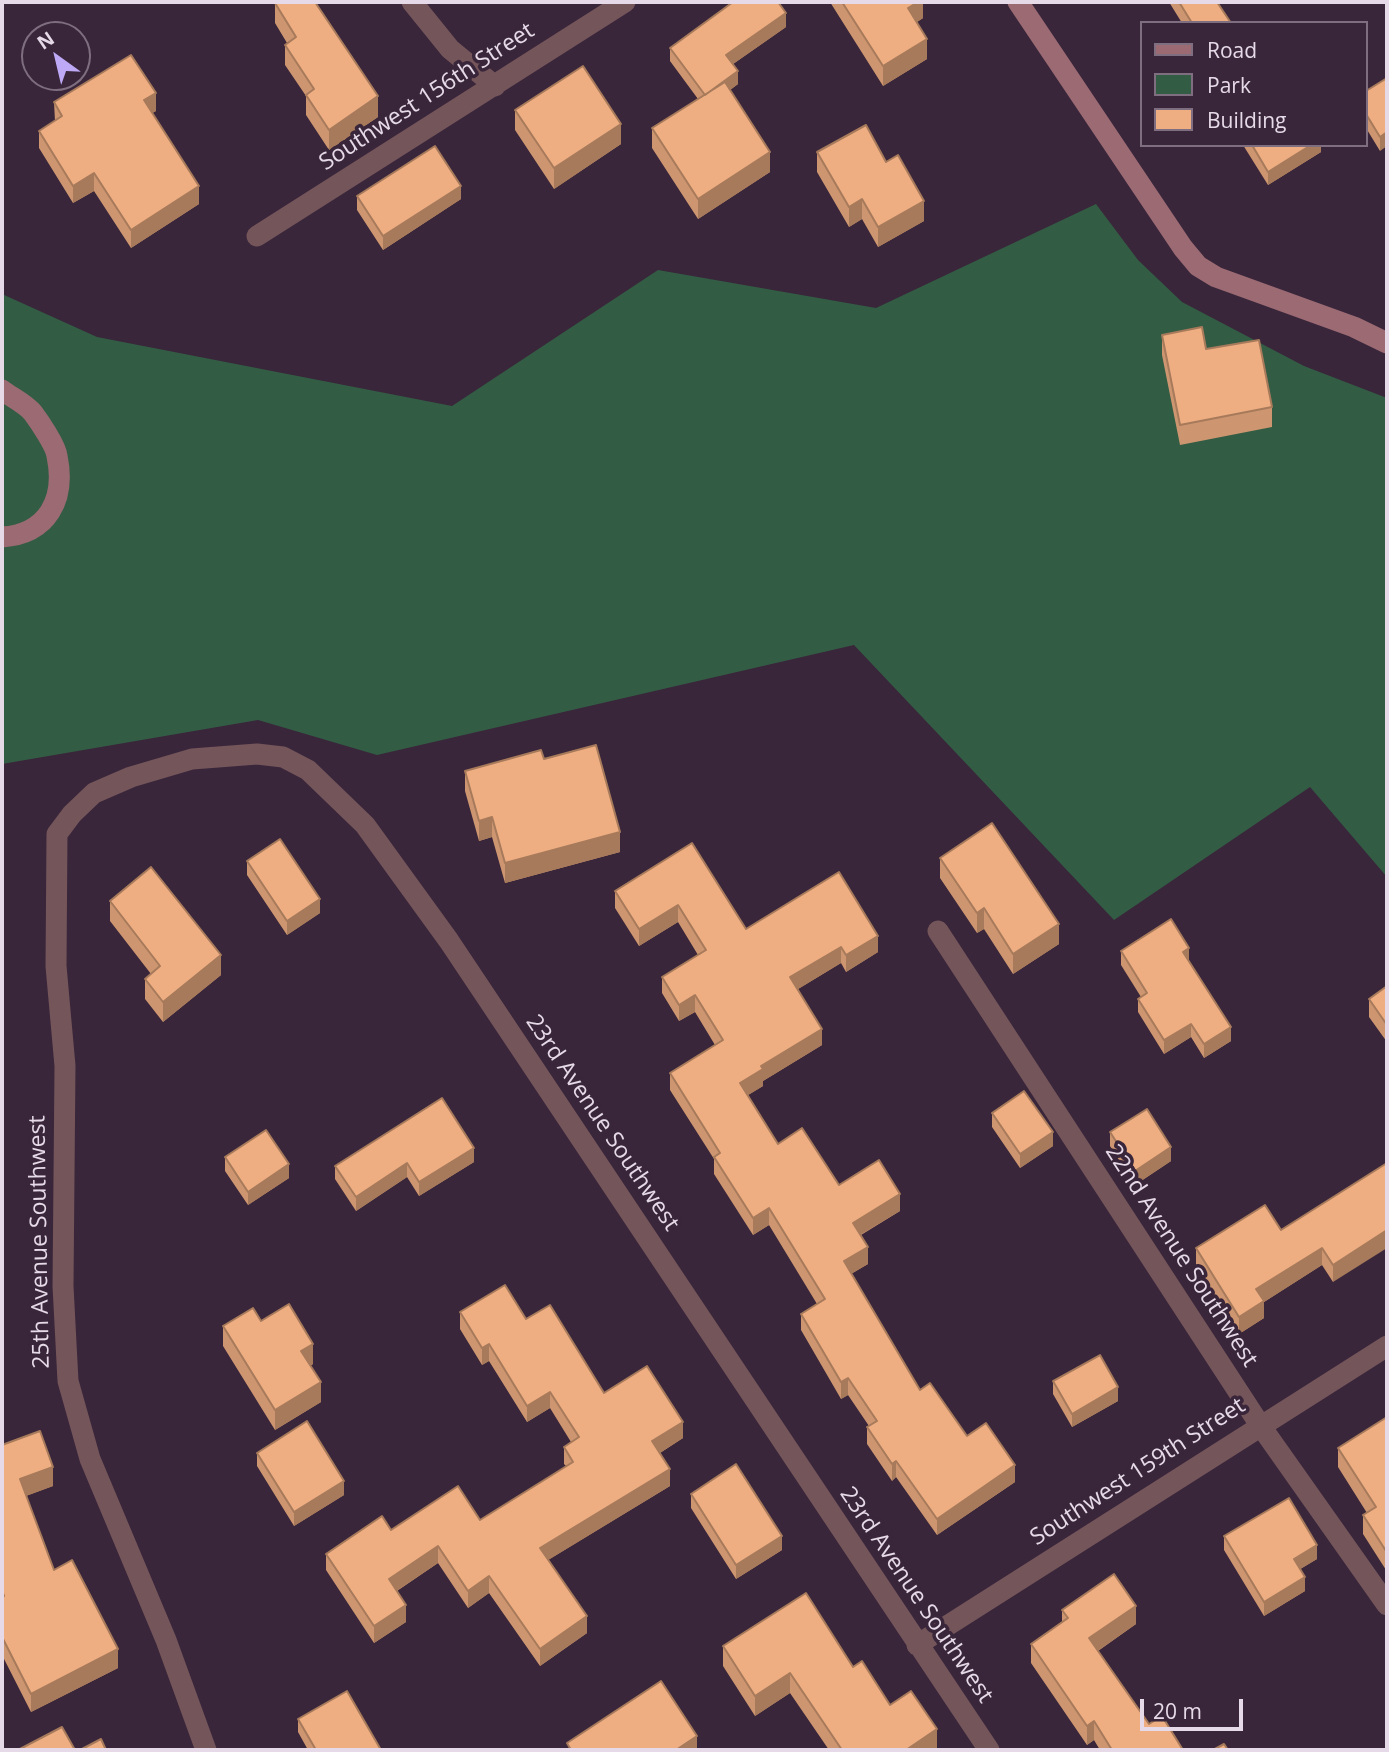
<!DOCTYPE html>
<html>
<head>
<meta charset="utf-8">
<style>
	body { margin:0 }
	#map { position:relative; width:1389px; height:1752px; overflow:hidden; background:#39263a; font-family:"Open Sans",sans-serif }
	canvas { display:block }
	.frame { position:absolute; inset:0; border:4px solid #e7dae8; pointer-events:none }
	.legend { position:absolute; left:1140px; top:21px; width:228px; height:126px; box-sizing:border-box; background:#39263a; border:2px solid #7f6e80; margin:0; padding:9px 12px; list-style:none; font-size:21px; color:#e7dae8 }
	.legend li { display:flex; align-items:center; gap:14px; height:35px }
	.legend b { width:35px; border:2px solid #7f6e80 }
	.north { position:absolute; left:21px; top:21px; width:70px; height:70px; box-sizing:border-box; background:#39263a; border:2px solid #7f6e80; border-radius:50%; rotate:326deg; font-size:19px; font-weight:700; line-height:28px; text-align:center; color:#e7dae8 }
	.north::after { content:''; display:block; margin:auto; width:24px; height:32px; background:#bda9f5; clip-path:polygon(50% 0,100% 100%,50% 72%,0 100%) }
	.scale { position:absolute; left:1140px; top:1699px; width:103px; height:32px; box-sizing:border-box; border:4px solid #e7dae8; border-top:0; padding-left:9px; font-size:21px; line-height:24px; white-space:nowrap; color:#e7dae8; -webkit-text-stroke:5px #39263a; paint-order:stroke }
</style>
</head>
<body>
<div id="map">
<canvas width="1389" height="1752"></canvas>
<div class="frame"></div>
<ul class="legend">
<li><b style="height:9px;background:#9b6a73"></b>Road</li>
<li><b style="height:19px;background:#335c44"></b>Park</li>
<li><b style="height:19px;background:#eeae82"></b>Building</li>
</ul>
<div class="north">N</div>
<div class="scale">20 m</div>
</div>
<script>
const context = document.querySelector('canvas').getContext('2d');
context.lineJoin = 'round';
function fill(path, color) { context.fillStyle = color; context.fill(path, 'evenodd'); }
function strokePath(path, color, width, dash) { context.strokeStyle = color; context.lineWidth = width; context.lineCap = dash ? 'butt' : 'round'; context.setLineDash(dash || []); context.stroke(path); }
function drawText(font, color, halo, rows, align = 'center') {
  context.font = font + ' "Open Sans",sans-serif'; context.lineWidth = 7; context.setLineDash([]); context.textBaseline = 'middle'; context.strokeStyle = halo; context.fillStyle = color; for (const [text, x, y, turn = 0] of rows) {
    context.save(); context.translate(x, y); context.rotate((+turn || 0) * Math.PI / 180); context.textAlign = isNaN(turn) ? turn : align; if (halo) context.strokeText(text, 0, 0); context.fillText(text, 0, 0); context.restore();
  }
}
fill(new Path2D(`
	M1096,204L1138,260L1182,302L1304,366L1387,398V877L1310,787L1114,920L854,645L377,755L258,720L2,764V294L97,337L452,406L658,270L876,308Z`), '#335c44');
strokePath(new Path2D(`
	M412,2L450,49L495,86
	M257,236L625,2
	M938,931L1260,1425L1387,1605
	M917,1645L1387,1346
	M206,1750L166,1640L90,1459L68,1381L63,1286L65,1066L56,966L57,834L72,814L94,793L131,777L192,759L257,754L283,757L308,770L365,825L449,941L989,1750`), '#74555a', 21);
strokePath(new Path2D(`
	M1018,2L1183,248L1198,266L1216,277L1354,327L1387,343
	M2,390C11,397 26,404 33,413C39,421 56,446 57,456C66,499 48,534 2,537`), '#9b6a73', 21);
fill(new Path2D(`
	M830,2H923V18L917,22L927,59L883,86Z
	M1169,2H1217L1231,23H1182Z
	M275,3L378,117L329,150L306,115V96L285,65V45L287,43L275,23Z
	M786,27L733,64L738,84L730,90L770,172L698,219L652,148V128L698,99L670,61V48Z
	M1387,78L1380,151L1366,128V91Z
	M54,102L156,111L152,113L199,204L131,248L94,191L73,203L39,148V131L55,121Z
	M515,110L621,144L554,189L515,130Z
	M1243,145H1321V152L1268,185Z
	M817,152L886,162L924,221L878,247L862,219L849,227L817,172Z
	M357,196L461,199L383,250L357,210Z
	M1162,335L1206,349L1272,407V427L1180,445L1162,355Z
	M544,759L620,852L505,883L492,837L479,841L465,791V771Z
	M692,843L746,929L878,952L846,972L841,963L798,989L822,1045L763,1081V1086L748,1095L778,1144L839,1185L900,1211L861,1235L868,1264L851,1274L920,1390L1015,1482L937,1535L896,1477L892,1481L867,1444V1427L869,1426L848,1395L841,1399L801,1330V1314L817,1304L769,1225L753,1235L714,1174V1159L670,1090V1073L715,1045L695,1012L679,1021L662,993V977L698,955L678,922L639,946L615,908V891Z
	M940,858L1059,944L1013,974L984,929L977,933L940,878Z
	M247,861L320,913L287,935L247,875Z
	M110,901L221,975L163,1022L145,999V979L151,974L110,921Z
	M1121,951L1189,961L1231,1041L1204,1058L1191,1037L1164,1054L1138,1012V999L1141,997L1121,965Z
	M1387,986V1042L1369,1017V999Z
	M992,1113L1053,1146L1020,1168L992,1127Z
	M1387,1125V1146L1386,1143V1126Z
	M1110,1132L1171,1161L1135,1185L1110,1146Z
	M225,1157L289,1178L248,1205L225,1171Z
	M474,1162L419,1196L407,1177L356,1211L335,1179V1166Z
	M1387,1163L1333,1282L1322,1265L1264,1302V1318L1239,1334L1196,1265V1248L1281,1230Z
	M460,1312L526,1319L604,1393L683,1438L660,1453L670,1486L548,1560L587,1633L540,1666L489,1593L468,1608L438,1563L397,1591L406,1622L374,1643L326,1570V1554L391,1530L480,1520L566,1466L564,1464V1447L571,1442L550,1408L527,1422L489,1361L482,1365L460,1329Z
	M261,1321L313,1364L310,1366L321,1402L275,1430L223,1346V1326Z
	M1053,1381L1118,1401L1072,1427L1053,1394Z
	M1387,1417L1386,1570L1363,1534V1515L1367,1513L1338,1467V1448Z
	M2,1445L53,1486L26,1496L54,1570L118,1668L31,1712L2,1655Z
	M257,1453L344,1495L294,1526L257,1466Z
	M691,1494L782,1550L736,1579L691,1508Z
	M1224,1536L1317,1559L1300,1569L1305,1591L1264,1616L1224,1550Z
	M1062,1610L1136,1624L1098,1651L1149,1724L1183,1750H1100L1094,1740L1087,1745L1031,1663V1644L1062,1622Z
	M723,1646L853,1667L890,1705L937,1749L829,1750L790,1693L755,1716L723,1666Z
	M298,1719L381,1750H308L298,1732Z`), '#cd9670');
fill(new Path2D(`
	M918,2H923V18L908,28V8Z
	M786,13V27L726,69V55Z
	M927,39V59L883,86V66Z
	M738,71V84L705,109V95Z
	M156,93V111L144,118V100Z
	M378,96V117L329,150V130Z
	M621,124V144L554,189V168Z
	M1387,132V146L1380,151V137Z
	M1311,145H1321V152L1268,185V172Z
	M770,152V172L698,219V199Z
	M94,173V191L73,203V186Z
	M199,186V204L131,248V230Z
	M461,186V199L383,250V236Z
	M862,199V219L849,227V207Z
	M924,201V221L878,247V227Z
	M492,817V837L479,841V821Z
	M620,832V852L505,883V863Z
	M320,899V913L287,935V921Z
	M678,905V922L639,946V929Z
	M984,908V929L977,933V913Z
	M1059,924V944L1013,974V954Z
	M878,936V952L846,972V955Z
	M841,947V963L790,994V977Z
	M1189,948V962L1183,952Z
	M221,955V975L163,1022V1002Z
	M695,995V1012L679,1021V1005Z
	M1191,1024V1037L1164,1054V1040Z
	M1231,1027V1041L1204,1058V1044Z
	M822,1029V1045L763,1081V1086L740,1100V1083L761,1066Z
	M1053,1132V1146L1020,1168V1154Z
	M1171,1147V1161L1135,1185V1171Z
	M474,1148V1162L419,1196V1182Z
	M407,1163V1177L356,1211V1197Z
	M289,1164V1178L248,1205V1192Z
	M900,1194V1211L853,1239V1223Z
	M769,1208V1225L753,1235V1218Z
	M1387,1230V1248L1333,1282V1265Z
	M868,1247V1264L844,1278V1261Z
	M1322,1248V1265L1264,1302V1318L1239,1334V1317L1256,1289Z
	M313,1344V1364L301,1371V1351Z
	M489,1344V1361L482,1365V1348Z
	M848,1378V1395L841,1399V1382Z
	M321,1382V1402L275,1430V1410Z
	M1118,1387V1401L1072,1427V1414Z
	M550,1392V1408L527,1422V1406Z
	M683,1422V1438L652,1458V1441Z
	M896,1461V1477L892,1481V1464Z
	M1015,1465V1482L937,1535V1519Z
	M53,1467V1486L20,1498V1479Z
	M670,1469V1486L540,1565V1548Z
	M344,1481V1495L294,1526V1512Z
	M782,1536V1550L736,1579V1565Z
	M1317,1545V1559L1294,1573V1559Z
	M438,1546V1563L389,1596V1579Z
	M1387,1550V1569L1386,1570V1551Z
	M489,1576V1593L468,1608V1591Z
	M1305,1577V1591L1264,1616V1602Z
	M406,1605V1622L374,1643V1626Z
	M1136,1606V1624L1089,1657V1638Z
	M587,1616V1633L540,1666V1649Z
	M118,1649V1668L31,1712V1694Z
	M790,1673V1693L755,1716V1696Z
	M1094,1721V1740L1087,1745V1726Z
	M937,1729V1749L906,1750Z
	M697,1736V1750H676Z`), '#a77a5b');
const building = new Path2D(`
	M277,2H315L378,96L329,130L306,95L314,89L285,45L296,37L275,3Z
	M733,2H778L786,13L726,55L738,71L705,95L670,48Z
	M842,2H918L908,8L927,39L883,66Z
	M1179,2H1217L1231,23H1192Z
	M131,55L156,93L144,100L199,186L131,230L94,173L73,186L39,131L62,116L54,102Z
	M583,66L621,124L554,168L515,110Z
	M1387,78V132L1380,137L1366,114V91Z
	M725,82L770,152L698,199L652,128Z
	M866,125L886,162L898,155L924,201L878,227L862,199L849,207L817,152Z
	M1252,145H1311L1268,172Z
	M435,146L461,186L383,236L357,196Z
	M1202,327L1206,349L1259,340L1272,407L1180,425L1162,335Z
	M596,745L620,832L505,863L492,817L479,821L465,771L541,750L544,759Z
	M992,823L1059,924L1013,954L984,908L977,913L940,858Z
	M280,839L320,899L287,921L247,861Z
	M692,843L746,929L839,872L878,936L846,955L841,947L790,977L822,1029L761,1066L763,1069L740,1083L778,1144L802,1128L839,1185L879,1160L900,1194L853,1223L868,1247L844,1261L920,1390L930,1383L967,1436L986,1423L1015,1465L937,1519L896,1461L892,1464L867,1427L877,1421L848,1378L841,1382L801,1314L825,1299L769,1208L753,1218L714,1157L720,1153L670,1073L723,1040L695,995L679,1005L662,977L706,950L678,905L639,929L615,891Z
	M151,867L221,955L163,1002L145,979L160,966L110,901Z
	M1171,919L1189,948L1183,952L1231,1027L1204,1044L1191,1024L1164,1040L1138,999L1147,993L1121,951Z
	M1387,986V1025L1369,999Z
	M1024,1091L1053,1132L1020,1154L992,1113Z
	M442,1098L474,1148L419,1182L407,1163L356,1197L335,1166Z
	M1147,1109L1171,1147L1135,1171L1110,1132Z
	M266,1130L289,1164L248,1192L225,1157Z
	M1387,1163V1230L1333,1265L1322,1248L1256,1289L1264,1301L1239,1317L1196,1248L1265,1205L1281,1230Z
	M505,1285L526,1319L550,1305L604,1393L647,1366L683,1422L652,1441L670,1469L540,1548L587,1616L540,1649L489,1576L468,1591L438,1546L389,1579L406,1605L374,1626L326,1554L382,1516L391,1530L458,1486L480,1520L573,1462L564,1447L579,1437L550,1392L527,1406L489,1344L482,1348L460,1312Z
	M289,1304L313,1344L301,1351L321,1382L275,1410L223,1326L253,1308L261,1321Z
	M1100,1355L1118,1387L1072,1414L1053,1381Z
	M1387,1417V1550L1386,1551L1363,1515L1376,1507L1338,1448Z
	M307,1421L344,1481L294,1512L257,1453Z
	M40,1431L53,1467L20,1479L54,1570L72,1560L118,1649L31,1694L2,1637V1597L4,1596L2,1590V1445Z
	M736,1464L782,1536L736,1565L691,1494Z
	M1289,1498L1317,1545L1294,1559L1305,1577L1264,1602L1224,1536Z
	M1114,1574L1136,1606L1089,1638L1149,1724L1162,1716L1183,1750H1112L1094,1721L1087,1726L1031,1644L1068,1618L1062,1610Z
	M806,1593L853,1667L862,1661L890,1705L911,1691L937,1729L906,1750H842L790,1673L755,1696L723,1646Z
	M661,1681L697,1736L676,1750H571L567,1743Z
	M347,1691L381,1750H316L298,1719Z
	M62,1727L75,1750H18Z
	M101,1739L106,1750H80Z
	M1224,1744L1228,1750H1213Z`);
fill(building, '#eeae82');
strokePath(building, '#a77a5b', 2);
drawText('23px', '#e7dae8', '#39263a', [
	["Southwest 156th Street",427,97,-33],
	["23rd Avenue Southwest",602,1123,56],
	["25th Avenue Southwest",40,1242,-91],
	["22nd Avenue Southwest",1181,1256,57],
	["Southwest 159th Street",1138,1472,-33],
	["23rd Avenue Southwest",916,1595,56]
]);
</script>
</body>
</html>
